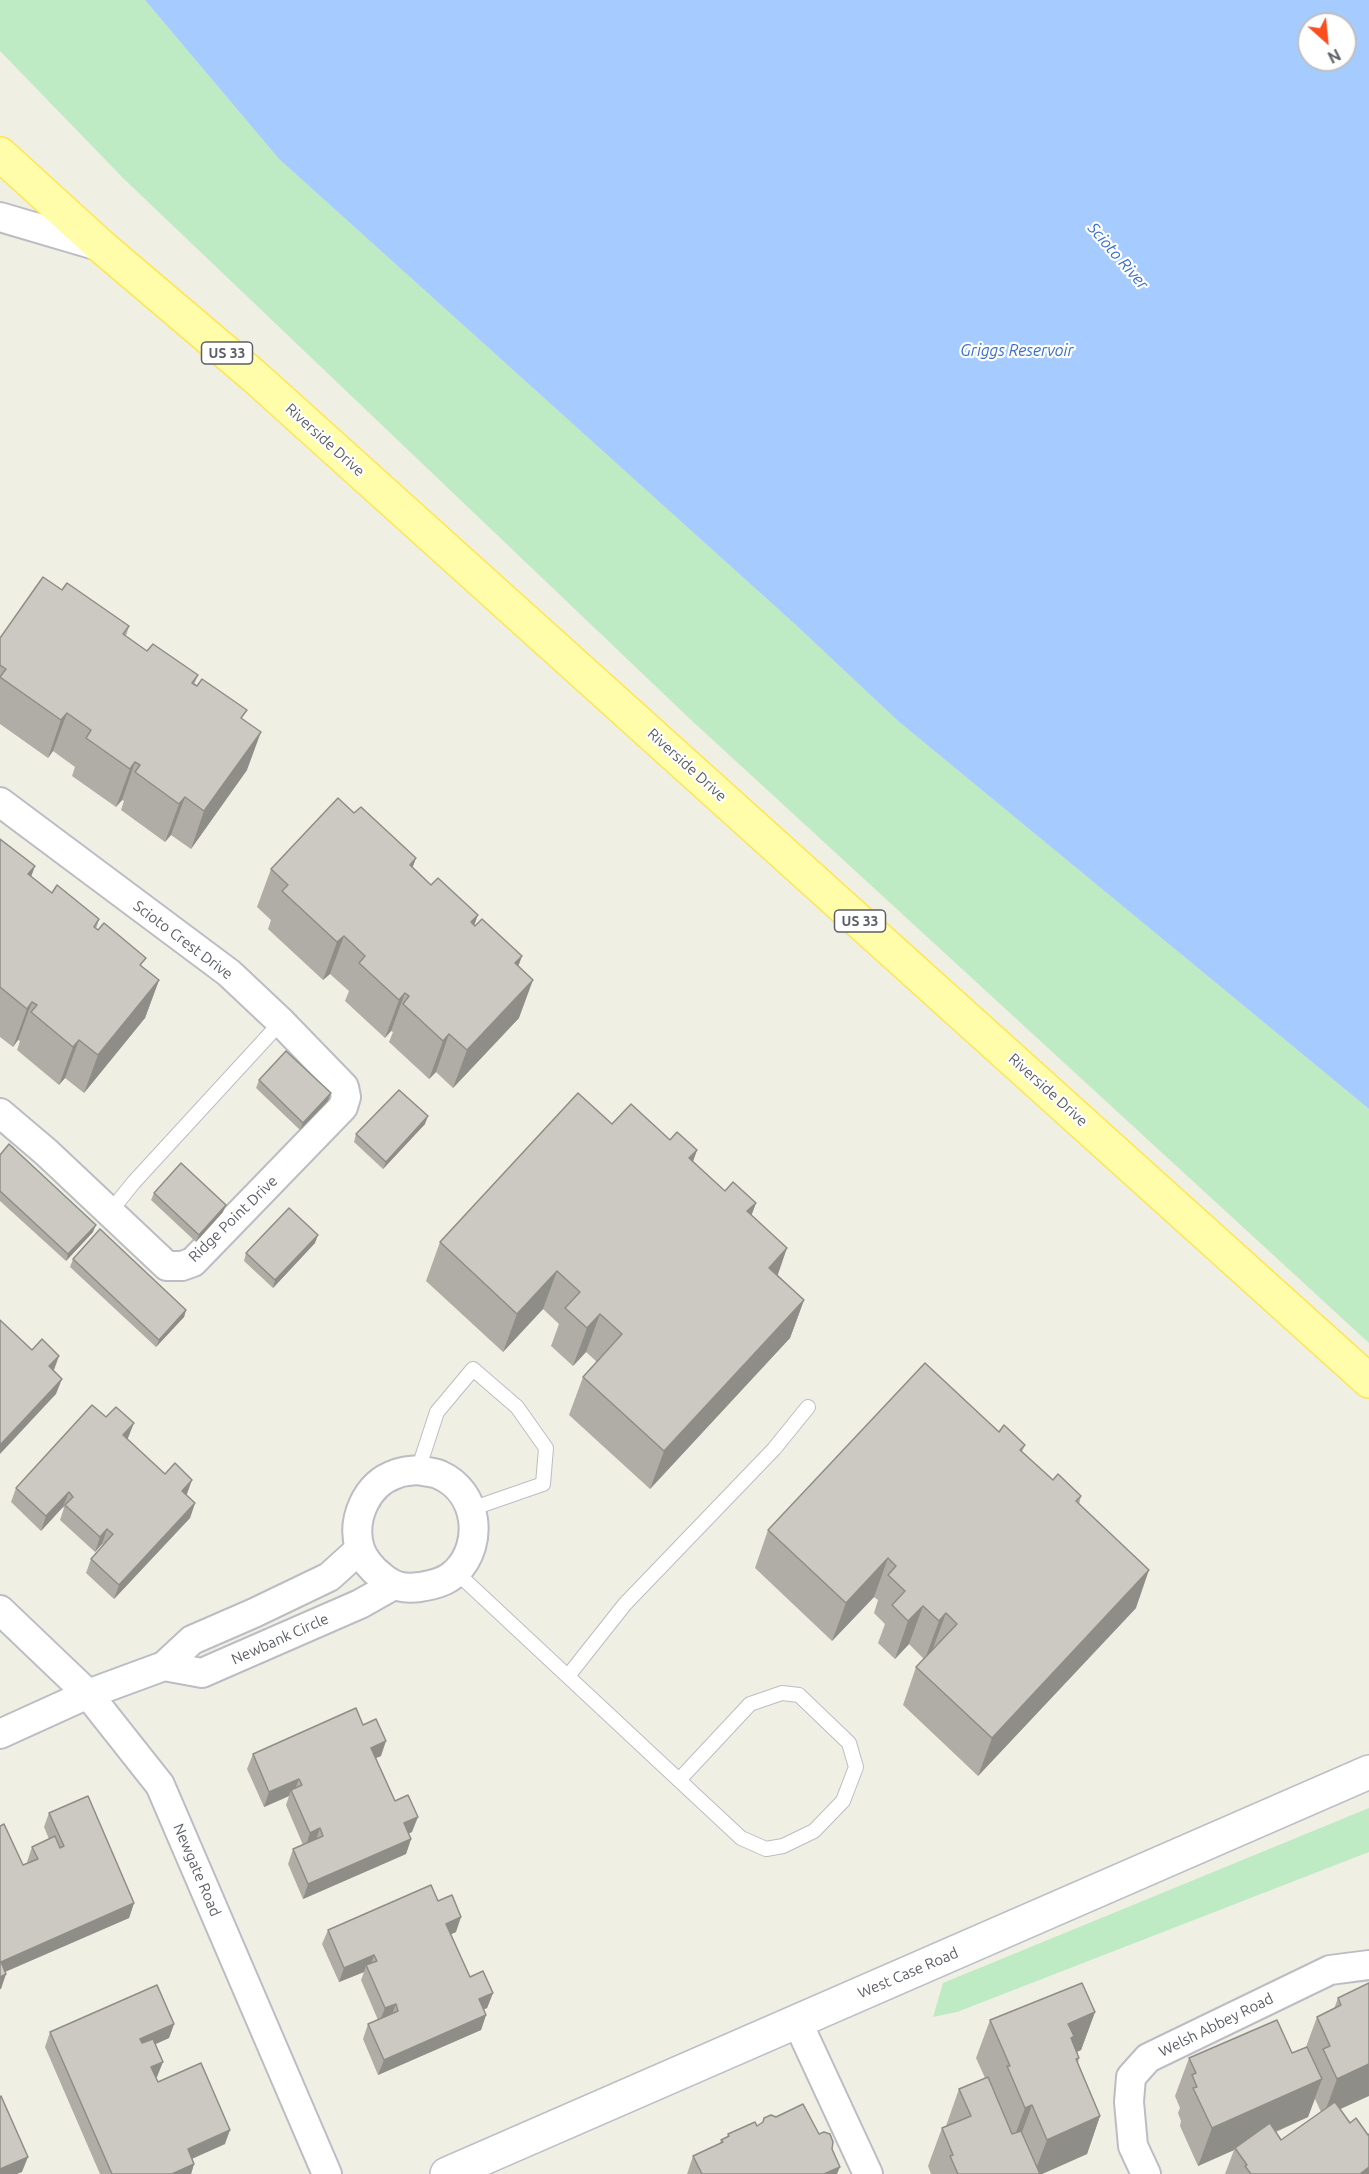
<!DOCTYPE html>
<html>
<head>
<meta charset="utf-8">
<style>
	body { margin:0 }
	#map { position:relative; width:1369px; height:2174px; overflow:hidden; background:#f0efe4; font-family:Ubuntu,sans-serif }
	canvas { display:block }
	.north { position:absolute; left:1297px; top:12px; width:60px; height:60px; box-sizing:border-box; background:#fff; border:2px solid #bebfc2; border-radius:50%; rotate:153deg; font-size:16px; font-weight:700; line-height:24px; text-align:center; color:#5c5f66 }
	.north::after { content:''; display:block; margin:auto; width:21px; height:27px; background:#fb4e1f; clip-path:polygon(50% 0,100% 100%,50% 72%,0 100%) }
</style>
</head>
<body>
<div id="map">
<canvas width="1369" height="2174"></canvas>
<div class="north">N</div>
</div>
<script>
const context = document.querySelector('canvas').getContext('2d');
context.lineJoin = 'round';
function fill(path, color) { context.fillStyle = color; context.fill(path, 'evenodd'); }
function strokePath(path, color, width, dash) { context.strokeStyle = color; context.lineWidth = width; context.lineCap = dash ? 'butt' : 'round'; context.setLineDash(dash || []); context.stroke(path); }
function drawText(font, color, halo, rows, align = 'center') {
  context.font = font + ' Ubuntu,sans-serif'; context.lineWidth = 4.5; context.setLineDash([]); context.textBaseline = 'middle'; context.strokeStyle = halo; context.fillStyle = color; for (const [text, x, y, turn = 0] of rows) {
    context.save(); context.translate(x, y); context.rotate((+turn || 0) * Math.PI / 180); context.textAlign = isNaN(turn) ? turn : align; if (halo) context.strokeText(text, 0, 0); context.fillText(text, 0, 0); context.restore();
  }
}
fill(new Path2D(`
	M0,0H145L279,159L798,627L898,721L1369,1109V1343L690,719L124,179L0,51Z
	M1369,1808V1852L957,2012L933,2017L943,1983Z`), '#beeac4');
fill(new Path2D(`
	M145,0H1369V1109L898,721L798,627L279,159ZM1309,24H1345V60H1309Z`), '#a5cbff');
const service = new Path2D(`
	M109,1213L134,1182L281,1022
	M418,1470L437,1412L473,1369L517,1407L546,1448L543,1484L471,1509
	M456,1572L741,1838L766,1849L783,1846L814,1831L843,1801L856,1767L849,1743L799,1695L782,1693L750,1704L679,1780
	M568,1676L625,1604L774,1449L808,1407`);
const minor = new Path2D(`
	M0,217L102,247
	M0,802L229,973L281,1022L344,1087L346,1097L343,1107L193,1262L182,1266H167L46,1152L0,1113
	M418,1470C425,1472 434,1472 440,1475C478,1492 484,1543 457,1571C447,1582 433,1585 420,1587C404,1589 394,1587 382,1577C373,1570 364,1560 360,1549C351,1520 366,1484 396,1474C402,1471 411,1471 418,1470Z
	M0,1610L88,1694L160,1785L327,2174
	M164,1666L202,1673L360,1604L392,1586
	M0,1734L88,1694L164,1666L192,1640L254,1613L329,1577L360,1549
	M797,2021L868,2174
	M1146,2174L1133,2146L1129,2102L1131,2077L1148,2058L1330,1970L1369,1965`);
const secondary = new Path2D(`
	M447,2174L1369,1772`);
const primary = new Path2D(`
	M0,154L102,247L255,377L1369,1381`);
strokePath(service, '#bcbdc4', 16);
strokePath(minor, '#bcbdc4', 32);
strokePath(secondary, '#bcbfc6', 36);
strokePath(primary, '#ffe54e', 36);
strokePath(service, '#fff', 14);
strokePath(minor, '#fff', 28);
strokePath(secondary, '#fff', 33);
strokePath(primary, '#fffdaa', 33);
fill(new Path2D(`
	M62,590L129,626L126,636L147,651L198,675L194,685L243,719L247,770L191,849L171,835L165,842L121,810L124,801L122,800L116,807L72,776L75,767L53,751L48,758L0,724V638Z
	M354,813L416,858L412,868L474,925L522,956L518,966L519,1018L453,1088L436,1072L429,1079L389,1042L393,1032L391,1031L385,1038L345,1001L349,991L330,974L323,980L268,929L271,920L257,907L271,869Z
	M0,839L35,866L31,876L52,893L99,919L96,929L159,980L145,1018L84,1093L65,1078L59,1085L17,1050L20,1041L18,1040L13,1047L0,1037Z
	M259,1080L328,1101L300,1130L256,1088Z
	M425,1124L383,1169L354,1142L356,1134Z
	M612,1124L670,1140L697,1150L693,1162L725,1191L756,1203L751,1215L778,1275L804,1300L790,1338L650,1489L569,1415L583,1377L597,1362L586,1352L573,1366L551,1346L559,1324L543,1309L503,1352L426,1281L440,1242Z
	M0,1155L93,1232L66,1261L0,1201Z
	M154,1193L223,1212L196,1242L151,1200Z
	M315,1243L273,1288L244,1261L246,1253Z
	M73,1259L186,1310L184,1317L156,1347L70,1267Z
	M999,1432L1025,1445L1022,1452L1053,1480L1081,1496L1079,1504L1136,1608L978,1776L903,1705L916,1667L924,1659L909,1644L895,1659L878,1643L885,1624L874,1613L878,1600L874,1597L832,1641L755,1568L768,1530Z
	M128,1438L127,1439L195,1503L190,1518L114,1599L86,1573L91,1559L103,1545L102,1544L95,1552L60,1520L64,1508L63,1507L41,1531L11,1502L16,1488Z
	M363,1725L381,1756L376,1758L395,1801L412,1832L408,1833L411,1839L406,1854L303,1899L288,1864L293,1849L303,1845L286,1805L289,1796L264,1807L247,1769L253,1754Z
	M49,1813L134,1903L129,1918L5,1972L6,1974L0,1989V1826L23,1865L28,1863L27,1862L32,1847L49,1839L44,1827Z
	M438,1901L456,1932L451,1934L470,1977L493,1993L487,2008L484,2009L486,2015L481,2030L378,2075L363,2039L368,2024L378,2020L361,1980L364,1972L339,1982L322,1944L328,1930Z
	M1369,1983L1340,2109L1369,2174H1225L1234,2150L1198,2166L1180,2126L1181,2121L1178,2113L1180,2108L1175,2096L1189,2058L1292,2053L1306,2047L1317,2017L1334,2009L1338,1998ZM1315,2099L1321,2112L1281,2140L1276,2132L1308,2117Z
	M1095,2012L1081,2050L1077,2052L1079,2058L1078,2063L1100,2116L1087,2154L1042,2174H931L928,2166L942,2128L946,2126L959,2089L985,2078L976,2058L990,2020Z
	M174,2024L169,2038L155,2044L157,2077L156,2078L158,2082L225,2144L192,2159L194,2164L191,2174H100L45,2047L50,2032Z
	M757,2126L819,2134L832,2149L837,2174H687L693,2156L720,2144L721,2140L727,2137L728,2134Z`), '#afada6');
fill(new Path2D(`
	M67,713L53,751L48,758L61,720Z
	M261,732L247,770L191,849L204,811Z
	M135,762L122,800L116,807L130,769Z
	M185,797L171,835L165,842L179,804Z
	M416,858L402,896L410,865Z
	M35,866L21,904L28,874Z
	M478,915L464,953L471,922Z
	M344,936L330,974L323,980L337,942Z
	M522,956L508,994L515,963Z
	M159,980L145,1018L84,1093L98,1055Z
	M533,980L519,1018L453,1088L467,1050Z
	M405,993L391,1031L385,1038L399,1000Z
	M32,1002L18,1040L13,1047L27,1009Z
	M449,1034L436,1072L429,1079L443,1041Z
	M79,1040L65,1078L59,1085L73,1047Z
	M331,1093L328,1101L300,1130L303,1123Z
	M428,1116L425,1124L383,1169L386,1162Z
	M697,1150L683,1188L689,1158Z
	M756,1203L742,1241L747,1211Z
	M226,1205L223,1212L196,1242L199,1235Z
	M96,1225L93,1232L66,1261L68,1254Z
	M318,1235L315,1243L273,1288L275,1280Z
	M787,1248L774,1286L769,1268Z
	M557,1271L543,1309L503,1352L517,1314Z
	M804,1300L790,1338L650,1489L664,1451Z
	M186,1310L184,1317L156,1347L159,1340Z
	M600,1314L586,1352L573,1366L587,1328Z
	M59,1356L54,1370L43,1381L49,1366Z
	M62,1379L56,1394L0,1454V1445Z
	M134,1423L128,1438L117,1449L123,1435Z
	M192,1480L187,1494L177,1506L182,1491Z
	M69,1492L63,1507L41,1531L46,1516Z
	M195,1503L190,1518L114,1599L119,1585Z
	M107,1529L102,1544L95,1552L100,1537Z
	M888,1558L874,1597L832,1641L846,1603Z
	M1149,1570L1136,1608L978,1776L992,1738Z
	M923,1606L909,1644L895,1659L908,1621Z
	M946,1613L932,1651L925,1659L939,1621Z
	M386,1741L381,1756L366,1762L371,1748Z
	M299,1779L293,1794L291,1790L289,1796L264,1807L269,1792Z
	M418,1817L412,1832L399,1838L404,1823Z
	M320,1828L315,1843L305,1848L310,1833Z
	M411,1839L406,1854L303,1899L308,1884Z
	M134,1903L129,1918L0,1974L1,1962Z
	M461,1917L456,1932L441,1939L446,1924Z
	M374,1955L369,1970L366,1965L364,1972L339,1982L344,1968Z
	M6,1974L1,1989H0V1977Z
	M493,1993L487,2008L474,2014L479,1999Z
	M396,2004L390,2019L379,2023L385,2008Z
	M1095,2012L1081,2050L1067,2056L1068,2024Z
	M486,2015L481,2030L378,2075L384,2060Z
	M174,2024L169,2038L134,2054L140,2039Z
	M163,2062L157,2077L146,2082L151,2067Z
	M1369,2064V2096L1323,2117L1337,2079Z
	M1322,2079L1308,2117L1236,2149L1235,2148L1234,2150L1198,2166L1212,2128Z
	M1032,2105L1018,2143L1011,2146L1025,2108Z
	M1100,2116L1087,2154L1042,2174H1034L1047,2140Z
	M230,2130L225,2144L182,2163L188,2149Z
	M28,2157L22,2172L17,2174H0V2169Z
	M194,2164L191,2174H172Z
	M840,2167L837,2174H824Z
	M1369,2167V2174H1360Z`), '#8e8d87');
const building = new Path2D(`
	M43,577L62,590L67,583L129,626L123,634L147,651L153,644L198,675L192,683L197,686L202,679L247,710L241,718L261,732L204,811L185,797L179,804L135,772L140,765L135,762L130,769L86,738L91,730L67,713L61,720L0,677L6,669L0,665V638Z
	M338,798L354,813L361,807L416,858L410,865L431,885L438,878L478,915L471,922L475,926L482,919L522,956L515,963L533,980L467,1050L449,1034L443,1041L403,1004L409,996L405,993L399,1000L359,963L365,956L344,936L337,942L282,891L288,885L271,869Z
	M0,839L35,866L28,874L52,893L57,885L99,919L94,927L98,930L104,923L146,958L140,965L159,980L98,1055L79,1040L73,1047L31,1012L37,1005L32,1002L27,1009L0,987Z
	M286,1051L331,1093L303,1123L259,1080Z
	M399,1090L428,1116L386,1162L356,1134Z
	M578,1093L612,1124L631,1104L670,1140L677,1132L697,1150L689,1158L725,1191L733,1182L756,1203L747,1211L787,1248L769,1268L804,1300L664,1451L583,1377L622,1334L600,1314L587,1328L565,1308L580,1292L557,1271L517,1314L440,1242Z
	M9,1144L96,1225L68,1254L0,1191V1155Z
	M181,1163L226,1205L199,1235L154,1193Z
	M289,1208L318,1235L275,1280L246,1253Z
	M100,1229L186,1310L159,1340L73,1259Z
	M0,1320L32,1350L42,1339L59,1356L49,1366L62,1379L0,1445Z
	M925,1363L999,1432L1004,1425L1025,1445L1020,1450L1053,1480L1058,1474L1081,1496L1076,1501L1149,1570L992,1738L916,1667L957,1624L946,1613L939,1621L923,1606L908,1621L892,1605L905,1591L888,1575L896,1566L888,1558L846,1603L768,1530Z
	M92,1405L106,1417L116,1407L134,1423L123,1435L165,1474L175,1463L192,1480L182,1491L195,1503L119,1585L91,1559L113,1534L107,1529L100,1537L65,1505L73,1497L69,1492L46,1516L16,1488Z
	M356,1708L363,1725L376,1719L386,1741L371,1748L395,1801L408,1795L418,1817L404,1823L411,1839L308,1884L293,1849L323,1836L320,1828L310,1833L291,1790L302,1785L299,1779L269,1792L253,1754Z
	M88,1796L134,1903L1,1962L6,1974L0,1977V1826L4,1824L23,1865L38,1859L32,1847L55,1836L60,1848L64,1846L49,1813Z
	M431,1885L438,1901L452,1895L461,1917L446,1924L470,1977L483,1971L493,1993L479,1999L486,2015L384,2060L368,2024L398,2011L396,2004L385,2008L366,1965L377,1961L374,1955L344,1968L328,1930Z
	M1082,1983L1095,2012L1068,2024L1074,2036L1071,2038L1079,2058L1076,2059L1100,2116L1047,2140L1032,2105L1025,2108L1007,2066H1010L990,2020Z
	M1369,1983V2064L1337,2079L1323,2049L1330,2046L1317,2017L1341,2005L1338,1998Z
	M157,1985L174,2024L140,2039L142,2043L153,2039L163,2062L151,2067L158,2082L201,2063L230,2130L188,2149L194,2164L172,2174H112L50,2032Z
	M1277,2020L1292,2053L1307,2047L1322,2079L1212,2128L1193,2088L1197,2087L1192,2075L1196,2073L1189,2058Z
	M988,2077L1012,2134L1021,2131L1040,2174H958L950,2156L953,2155L942,2128L971,2116L959,2089Z
	M1,2096L28,2157L0,2169V2097Z
	M1335,2102L1350,2123L1356,2118L1368,2135L1369,2134V2167L1360,2174H1251L1245,2166L1247,2165L1235,2148L1270,2123L1281,2140Z
	M803,2104L819,2134L824,2132L830,2134L833,2142L832,2149L840,2167L824,2174H702L693,2156L723,2142L721,2140L729,2136L728,2134L755,2122L757,2126L763,2122L764,2118L771,2115L776,2117Z`);
fill(building, '#cbc9c1');
strokePath(building, '#8e8d87', 1.5);
for (const [x, y, w] of [
	[227,353,51],
	[860,921,51]
]) { const box = new Path2D(); box.roundRect(x - w / 2, y - 11, w, 22, 4.5); context.fillStyle = '#fff'; context.fill(box); strokePath(box, '#5c5f66', 1.5); }
drawText('bold 14px', '#5c5f66', null, [
	["US 33",227,353],
	["US 33",860,921]
]);
drawText('15px', '#5c5f66', '#fff', [
	["Riverside Drive",325,440,42],
	["Riverside Drive",687,765,42],
	["Scioto Crest Drive",183,940,37],
	["Riverside Drive",1048,1090,42],
	["Ridge Point Drive",233,1219,-44],
	["Newbank Circle",280,1639,-24],
	["Newgate Road",197,1870,67],
	["West Case Road",908,1973,-23],
	["Welsh Abbey Road",1216,2025,-26]
]);
drawText('italic 16px', '#3a6fd0', '#fff', [
	["Scioto River",1118,256,49],
	["Griggs Reservoir",1017,351]
]);
</script>
</body>
</html>
